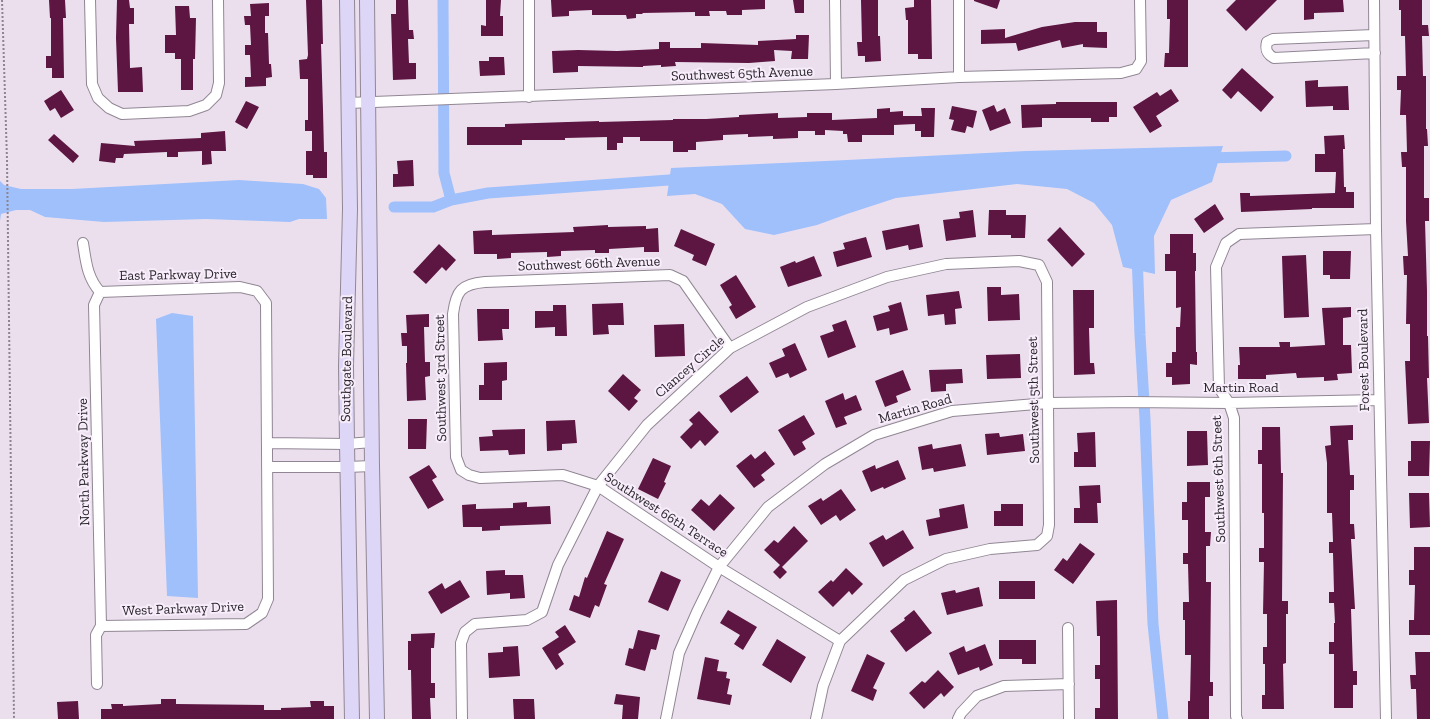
<!DOCTYPE html>
<html>
<head>
<meta charset="utf-8">
<style>
	body { margin:0 }
	canvas { display:block; background:#ebdfee }
</style>
</head>
<body>
<canvas width="1430" height="719"></canvas>
<script>
const context = document.querySelector('canvas').getContext('2d');
context.lineJoin = 'round';
function fill(path, color) { context.fillStyle = color; context.fill(path, 'evenodd'); }
function strokePath(path, color, width, dash) { context.strokeStyle = color; context.lineWidth = width; context.lineCap = dash ? 'butt' : 'round'; context.setLineDash(dash || []); context.stroke(path); }
function drawText(font, color, halo, rows, align = 'center') {
  context.font = font + ' "Zilla Slab",serif'; context.lineWidth = 4; context.setLineDash([]); context.textBaseline = 'middle'; context.strokeStyle = halo; context.fillStyle = color; for (const [text, x, y, turn = 0] of rows) {
    context.save(); context.translate(x, y); context.rotate((+turn || 0) * Math.PI / 180); context.textAlign = isNaN(turn) ? turn : align; if (halo) context.strokeText(text, 0, 0); context.fillText(text, 0, 0); context.restore();
  }
}
fill(new Path2D(`
	M1223,146L1212,182L1171,200L1154,236L1155,274L1123,267L1112,225L1094,203L1067,189L1017,184L896,198L847,214L817,225L774,235L745,229L722,204L695,194L667,196L671,168L847,160L1026,151Z
	M239,180L303,184L319,189L326,198L327,219H299L290,222L206,219L104,222L45,217L30,210H16L1,214L0,221V181L4,185L21,189H72Z
	M172,313L193,316L198,598L167,596L156,319Z`), '#a0c0fb');
strokePath(new Path2D(`
	M443,0L444,173L451,200
	M1206,158L1286,156
	M394,207H433L451,200L488,193L683,179
	M1137,254L1140,335L1145,419L1153,624L1163,719`), '#a0c0fb', 11);
fill(new Path2D(`
	M49,0H65L66,18H63L64,78H52V68H46V56H51V18H50Z
	M117,0H129L130,8H134V24H129L130,68L142,67L143,92H118L116,38Z
	M306,0H322L323,44H321L323,110L324,152H327V178H313V175H306V151H312V131H305V120H308V79H300L299,60L307,59L308,55Z
	M396,0H408L409,30H413L414,39H408L409,63H416V79L393,80L391,14H396Z
	M486,0H501L500,16H503V36H481V25L486,26Z
	M551,0H765V9L742,10V15H727L726,11H709L710,16H695V12L642,13L643,14H636V18L627,19L626,15H592V10L569,11V16L552,17Z
	M793,0H804V13H795Z
	M861,0H878V36H880L881,61L865,62V56H858L857,42H862Z
	M914,0H931L932,59H918V54H908V20H906L905,8L914,7Z
	M974,0H1000L997,9L974,1Z
	M1167,0H1188V67H1164L1165,53H1169L1170,19H1167Z
	M1236,0H1277L1246,31L1226,10Z
	M1304,0H1343L1344,12L1314,13V19L1304,20Z
	M1399,0H1422V25H1428L1429,36H1422L1423,76H1426V129H1427L1428,146H1424V198H1429V221H1425L1427,291V336H1428L1429,378H1427L1429,423L1408,424L1405,361H1410V324H1406L1407,275H1404L1403,256H1408L1406,221V167H1402L1401,152H1407L1406,115H1400L1401,90H1397V76H1406L1405,36H1401V10H1399Z
	M269,3V16H265V33H268L269,64H271L272,77L266,78V86L245,87V77H251L250,55H245V45H251L250,25H245L244,16H251L250,4Z
	M175,6H189L190,18H196L195,59H193V90H181V59H175V53H165V35H176Z
	M1075,22H1097V32H1107V48L1083,47V44L1062,48L1060,40L1018,51L1016,43L981,44V30L1005,29V38L1042,27Z
	M796,35H809L808,59H791L792,51L774,50L775,61L749,63L675,62L676,66L661,67V65L643,66V67L578,66V72L553,73L552,51L578,50L617,51L659,49V42H670V48H701V43L758,45V41L796,39Z
	M489,57H504L505,75L480,76L479,61H489Z
	M1242,68L1274,97L1261,112L1238,91L1231,99L1222,90Z
	M1318,80V87L1348,86L1349,110H1333V106L1306,107L1305,81Z
	M1171,89L1179,101L1156,116L1162,126L1150,133L1133,107L1157,92L1160,96Z
	M61,90L74,110L61,118L55,108L50,111L44,101Z
	M246,101L259,107L247,129L235,122Z
	M1056,102H1117V117H1109V122H1091V118H1042V127L1022,128L1021,105L1056,104Z
	M994,105L997,112L1005,108L1011,123L990,131L982,110Z
	M952,106L977,111L973,128L967,126L965,133L951,130L954,120L949,119Z
	M890,108V112L903,111V116H922L921,108H935L934,137H921V131H915V124L894,125V135H862V142H848L847,134H843V131L825,130V135H815V131H798V138L773,139V136L748,137V134L723,135V140L696,142V150H688V152H673V141H640V137H623V143H617V150H607V137L565,138V140H522V145H467V127H505V124L599,121V122L673,120V119H706L739,117V115L778,113V118L807,117V113H832V120L877,118V109Z
	M225,131L226,151H211L212,164L202,165V151L178,152V157H167V152L124,154L123,158H116L115,163L99,161L101,143L135,146L134,141L201,138V133Z
	M54,134L79,156L73,163L48,140Z
	M1344,135L1345,149H1343L1344,187H1346V192H1354V208H1312V209L1241,212L1240,193H1250V196L1335,193L1336,172H1315V154H1325L1324,136Z
	M413,160L414,186L393,187V174H398L397,161Z
	M1215,204L1224,219L1204,233L1194,219Z
	M973,210L976,237L946,241L943,220L960,218L959,212Z
	M989,210H1006V215H1026L1025,238H1011V235H988Z
	M919,224L923,247L909,250L908,245L886,250L882,231Z
	M608,225V227L646,226V229L658,228L659,252H644V247L609,249V253H595V250L561,251V256L547,257V252L511,253V258L497,259V254H474L473,231L492,230V235L574,232L573,227Z
	M1060,227L1085,254L1072,267L1047,240Z
	M681,229L715,244L706,266L692,260L694,255L674,246Z
	M1170,234H1193V253H1196V271H1195L1196,352H1197V365L1190,364V384L1172,385V377H1166V363H1172V352H1176V327H1180L1181,307L1176,308V271H1165V254H1170Z
	M866,237L872,257L837,267L833,252L845,249L843,243Z
	M439,244L456,260L446,271L442,267L426,284L413,272Z
	M1323,251H1351L1350,279H1330V275H1323Z
	M1306,255L1309,317L1284,318L1282,256Z
	M814,256L822,276L788,287L780,267L795,261L796,263Z
	M736,275L756,307L736,319L729,307L732,305L720,285Z
	M987,287H1001V295L1019,294L1020,320L988,321Z
	M1073,290H1094V328H1089L1090,363H1094L1095,374L1074,375Z
	M959,291L962,308L955,309L956,324L945,325L944,314L928,316L926,295Z
	M901,302L908,330L890,335L889,328L877,331L873,316L890,311L888,306Z
	M623,303L624,325H608L609,334L593,335L592,304Z
	M553,305H566L567,336H555V327L535,328V311H553Z
	M1351,307V317L1343,318V345H1351L1352,373L1337,374L1338,380L1324,381V377L1297,378L1296,373L1266,375V379H1238V365H1240L1239,347H1280L1279,342H1290V347L1325,345L1322,308Z
	M477,309H509V329H502L503,340L478,341Z
	M429,314V327H424L425,362H430V376L425,377L426,400L407,401L406,363H407V346H402L401,333H407L406,315Z
	M846,320L856,347L828,358L820,336L834,331L832,325Z
	M684,324L685,356L655,357L654,325Z
	M795,343L807,370L790,378L788,373L776,378L769,363L785,356L782,349Z
	M1020,354L1021,378L987,379L986,355Z
	M507,362V380L502,381V400H479V385H484V363Z
	M962,369L963,383L946,384V391L931,392L929,370Z
	M903,370L911,390L896,396L898,402L885,407L875,381Z
	M623,374L641,390L634,398L638,401L629,411L608,391Z
	M747,376L759,392L731,413L719,396Z
	M843,393L845,400L856,395L862,410L844,417L847,424L836,428L825,401Z
	M699,411L719,432L705,446L700,440L691,449L680,437L693,424L689,420Z
	M804,415L815,434L802,442L806,449L794,456L778,430Z
	M408,419H427L426,449H408Z
	M575,420L577,443L562,444V450L547,451L546,421Z
	M1353,425V440H1348L1350,475H1354V490H1350V524H1354L1355,539H1351L1355,609H1351L1353,671H1357V685H1353V708H1334V654H1329V642H1334V623H1335L1334,603H1329V592H1334L1333,553H1329V542H1333L1332,513H1327V463L1325,446L1331,445L1330,426Z
	M1262,427H1280L1281,473H1283L1282,601H1288V614H1286V663L1283,664L1284,709H1262V695H1265V664H1263V647H1267V614H1263L1264,562H1259V548H1264V513H1262V464H1258V450H1262Z
	M525,429V454L509,455L508,450L480,451L479,437L493,436L492,430Z
	M1187,431H1207L1208,465L1187,466Z
	M1095,432L1096,467H1074V452H1078L1077,433Z
	M999,433L1000,437L1023,434L1025,451L987,455L985,434Z
	M1411,441H1430L1429,476H1408V461H1411Z
	M932,444L933,449L961,444L966,466L934,472L933,468L922,470L918,447Z
	M765,451L775,464L761,475L765,480L754,488L736,466L751,454L755,459Z
	M653,458L671,466L664,482L666,483L658,499L638,489Z
	M898,460L906,479L884,489L883,487L871,492L862,471L875,465L876,469Z
	M429,465L437,477L432,480L444,500L428,509L409,477Z
	M1187,482H1210V497H1205V532H1211L1210,546H1206V582H1211L1210,682H1213V696H1209V719H1188V701H1190L1191,655H1185V620H1183V602H1189L1188,564H1183V553H1188V520H1182V502H1187Z
	M1100,485L1101,503H1097L1098,523H1074V508H1080L1079,486Z
	M841,489L856,510L840,521L836,515L821,525L808,506L821,498L823,501Z
	M1409,493H1429L1430,527L1410,528Z
	M720,494L735,508L714,531L691,510L701,499L709,506Z
	M527,502V507L550,506L551,524L500,526V530L482,531V527H463L462,505L476,504V509L513,508V503Z
	M964,504L968,528L929,536L926,520L940,517L939,509Z
	M1001,504H1023V526H994V511H1001Z
	M794,526L808,541L782,567L787,572L780,579L773,572L780,565L764,550L774,540L778,543Z
	M903,530L914,548L883,567L869,543L883,535L886,540Z
	M607,531L624,539L604,584L607,585L599,607L595,605L590,618L569,610L574,595L579,597L585,577L587,578Z
	M1080,543L1095,554L1073,584L1054,570L1063,558L1067,561Z
	M1414,547H1430V635H1409V620H1414L1415,585H1409V570H1414Z
	M846,568L863,584L852,595L849,591L833,607L818,592L831,580L833,582Z
	M505,570V575H523L525,598L510,599V593L487,595L486,571Z
	M661,571L681,580L668,611L648,602Z
	M460,580L470,597L441,614L428,592L442,583L445,589Z
	M999,581H1035V599H999Z
	M979,587L983,606L947,615L941,593L955,590L956,593Z
	M1117,600L1118,719H1095V708H1100V679H1095V665H1100V636H1097L1096,601Z
	M728,610L757,627L743,650L734,644L740,635L720,623Z
	M914,610L932,633L906,652L890,631L905,620L904,618Z
	M565,625L576,642L558,654L564,664L556,670L542,648L559,637L555,632Z
	M638,630L660,635L656,650L651,649L645,671L625,665L629,648L633,649Z
	M435,633L434,648H431V683H435V698H430L431,719H412L411,670H408V641H411V634Z
	M777,639L806,657L791,683L762,665Z
	M999,640H1036V664H1022V659H999Z
	M985,644L993,665L980,671L979,667L958,675L949,653L964,646L966,652Z
	M518,646L520,676L489,678L488,653L503,652V647Z
	M1415,652H1430V719H1417L1416,689H1411L1410,675H1416Z
	M867,654L885,663L873,688L877,690L873,701L851,691Z
	M705,657L719,660L717,671L727,672L726,678L730,679L727,694L732,695L730,705L697,699Z
	M938,670L954,687L944,697L941,693L924,709L909,693L922,681L925,683Z
	M616,694L640,697L638,719H622L623,705L614,704Z
	M161,699H176V704L264,705V710H281V708L311,707L310,701H324V706H334V719H101V709H112L111,704H123V706L161,704Z
	M513,699H534L535,719H514Z
	M78,701L79,719H58L57,702Z`), '#5d1541');
const street = new Path2D(`
	M90,0L92,84L98,98L109,108L122,114L189,111L206,105L216,95L219,83L218,0
	M529,0V97
	M835,0L836,84
	M1374,0L1376,229L1386,719
	M1374,35L1273,39L1267,42C1265,50 1267,54 1274,58L1375,53
	M959,77V0
	M348,103L836,84L959,77L1121,73L1136,69L1141,61L1140,0
	M83,243C86,262 87,277 100,292L94,305L101,626L96,635L97,684
	M100,292L240,287L257,291L266,303L268,599L262,613L246,624L101,626
	M730,348L683,281L670,275L485,282C461,284 456,291 453,314L456,457L461,470L469,475L480,478L563,475L598,486L719,567L840,641
	M267,443L347,444L372,442
	M267,467H347L372,466
	M1068,628L1069,719
	M462,719L461,643L465,632L475,624L527,620L542,612L558,565L598,486L647,425L730,348L807,307L887,277L946,264L1019,261L1039,265L1047,282L1049,525L1047,536L1037,545L990,549L946,559L904,580L840,641L823,686L816,719
	M666,719L679,653L697,612L719,567L768,507L825,464L874,435L952,411L1048,403L1130,402L1229,403L1379,400
	M958,719L961,713L977,696L1004,686L1069,684
	M1237,719L1236,716L1234,418L1229,403L1219,388L1216,267L1226,243L1239,234L1376,229`);
const secondary = new Path2D(`
	M347,0L350,209L346,366L347,444L352,719
	M367,0L372,466L377,719`);
strokePath(street, '#918794', 12);
strokePath(secondary, '#918794', 16);
strokePath(new Path2D(`
	M2,0L7,160L14,719`), '#8c848f', 2, [2, 2]);
strokePath(street, '#fff', 10);
strokePath(secondary, '#ddd6f7', 14);
drawText('14px', '#2a262c', '#f8edfb', [
	["Southwest 65th Avenue",742,74,-2],
	["Southwest 66th Avenue",589,264,-2],
	["East Parkway Drive",178,275,-1],
	["Southgate Boulevard",347,359,-89],
	["Forest Boulevard",1364,360,-91],
	["Clancey Circle",690,367,-41],
	["Southwest 3rd Street",441,378,-91],
	["Martin Road",1241,388],
	["Southwest 5th Street",1034,400,-91],
	["Martin Road",915,409,-16],
	["North Parkway Drive",84,462,-91],
	["Southwest 6th Street",1219,479,-92],
	["Southwest 66th Terrace",666,515,33],
	["West Parkway Drive",183,609,-2]
]);
</script>
</body>
</html>
